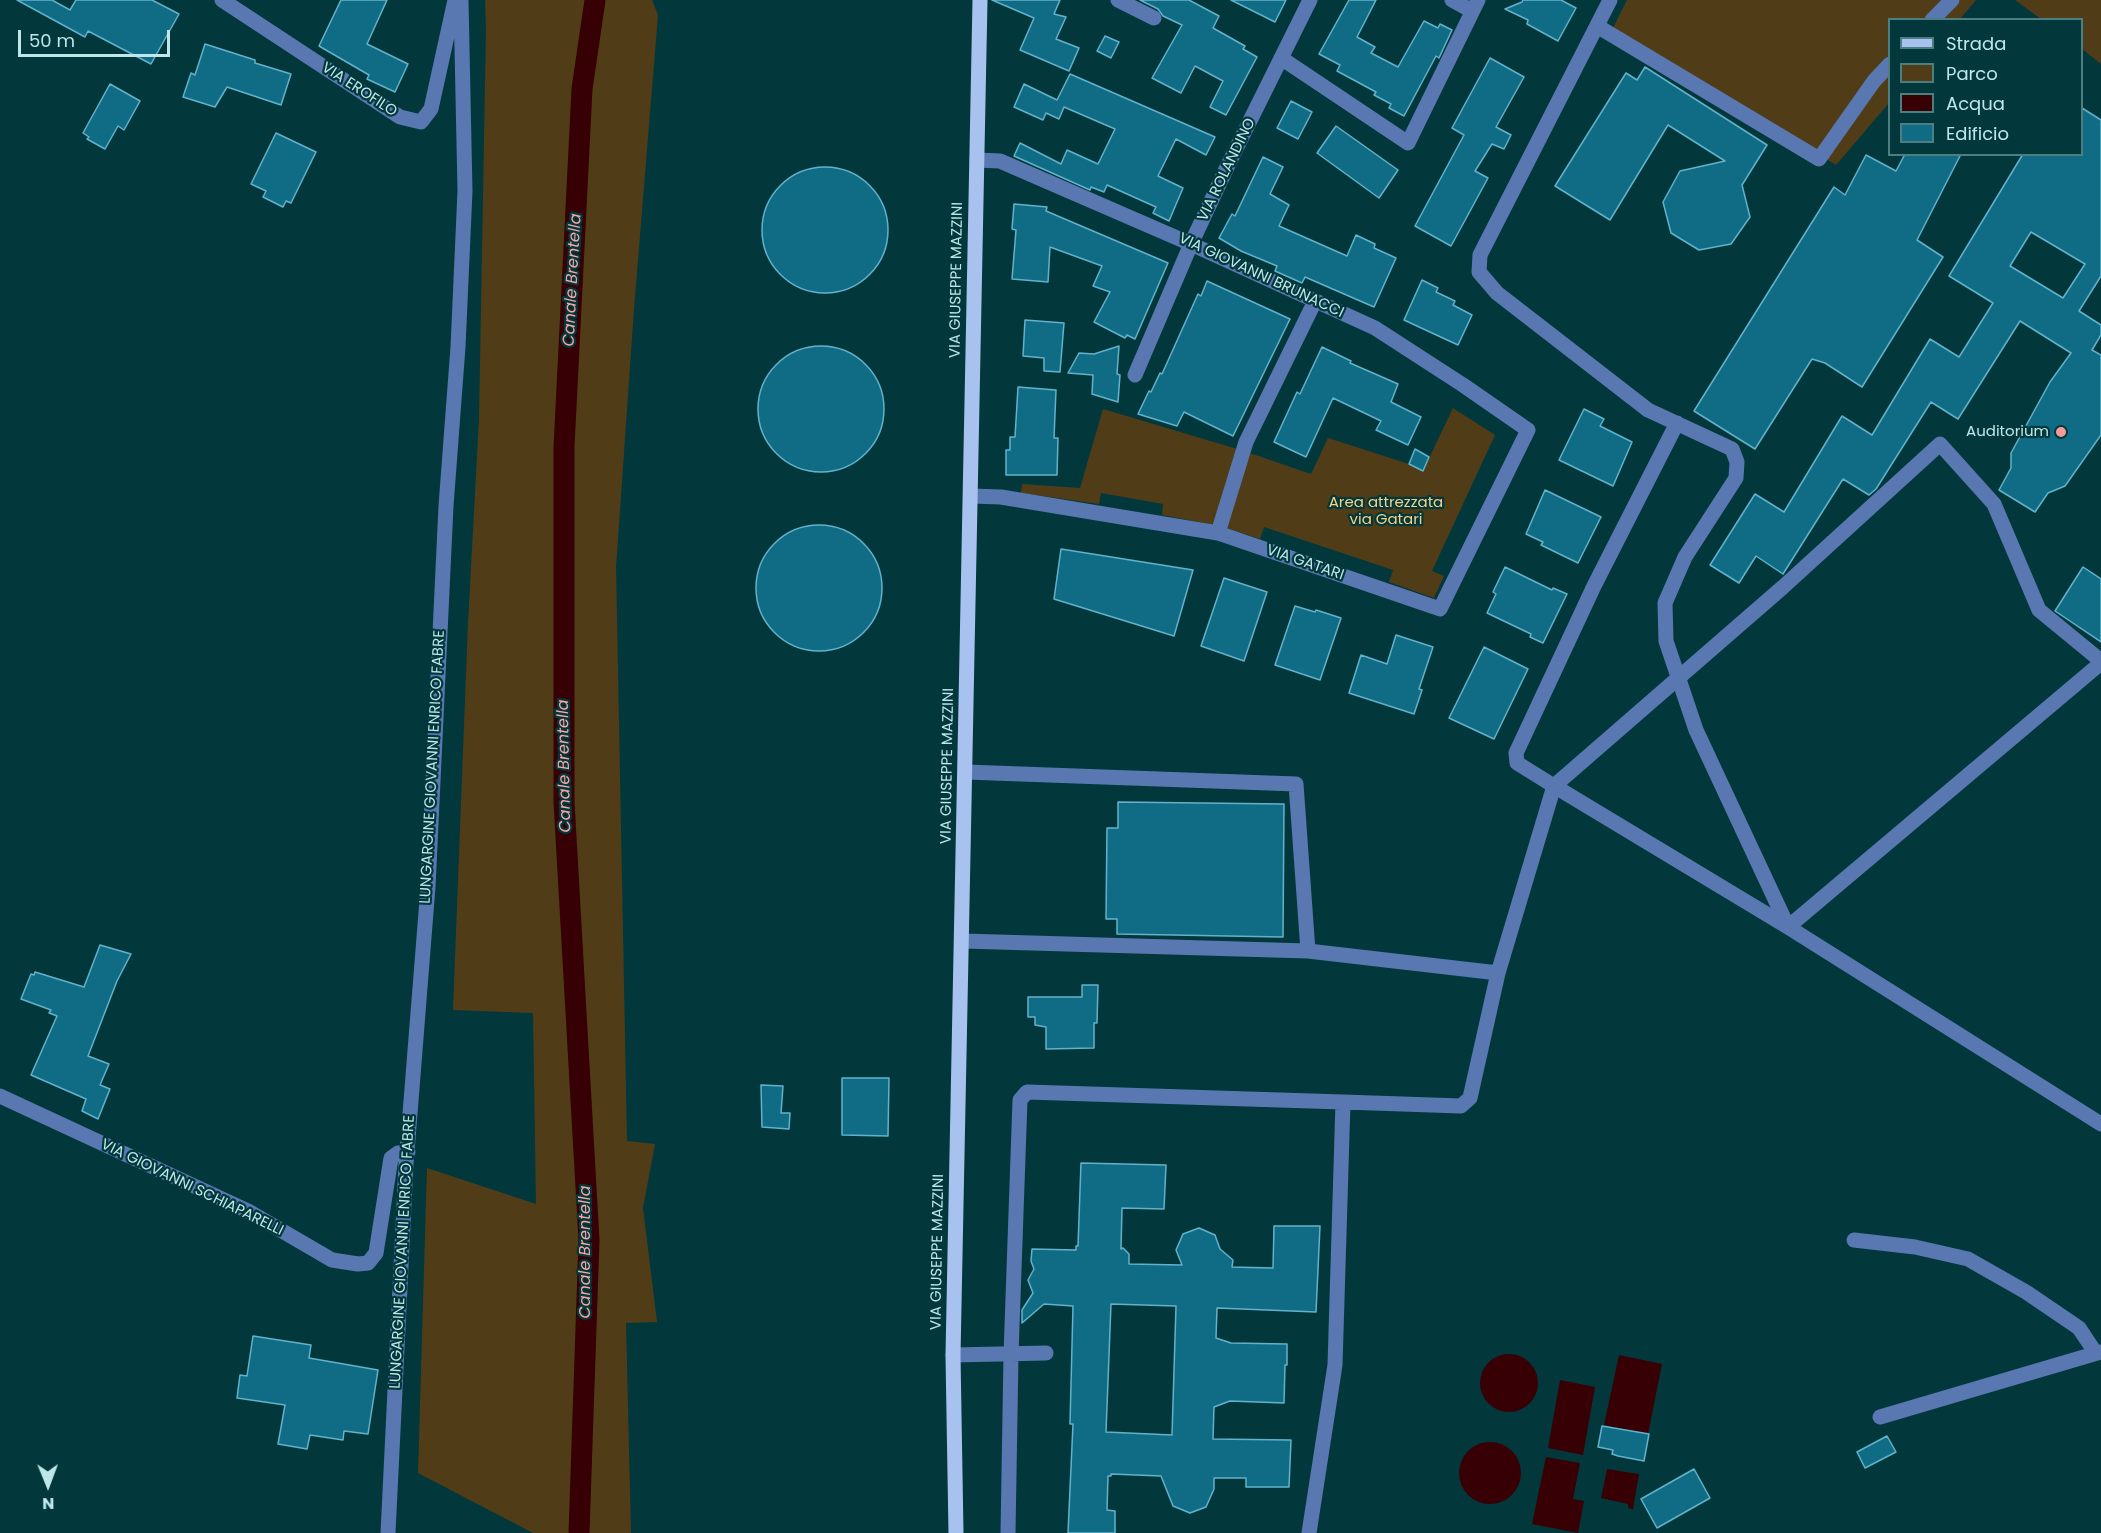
<!DOCTYPE html>
<html>
<head>
<meta charset="utf-8">
<style>
	body { margin:0 }
	#map { position:relative; width:2101px; height:1533px; overflow:hidden; background:#02383b; font-family:Poppins,sans-serif }
	canvas { display:block }
	.legend { position:absolute; left:1888px; top:18px; width:195px; height:138px; box-sizing:border-box; background:#02383b; border:2px solid #4d7e81; margin:0; padding:8px 10px; list-style:none; font-size:18px; color:#bde7e9 }
	.legend li { display:flex; align-items:center; gap:12px; height:30px }
	.legend b { width:30px; border:2px solid #4d7e81 }
	.north { position:absolute; left:18px; top:1455px; width:60px; height:60px; -webkit-text-stroke:4px #02383b; paint-order:stroke; rotate:179deg; font-size:16px; font-weight:700; line-height:24px; text-align:center; color:#bde7e9 }
	.north::after { content:''; display:block; margin:auto; width:21px; height:27px; background:#bde7e9; clip-path:polygon(50% 0,100% 100%,50% 72%,0 100%) }
	.scale { position:absolute; left:18px; top:30px; width:152px; height:27px; box-sizing:border-box; border:3px solid #bde7e9; border-top:0; padding-left:8px; font-size:18px; line-height:21px; white-space:nowrap; color:#bde7e9; -webkit-text-stroke:4px #02383b; paint-order:stroke }
</style>
</head>
<body>
<div id="map">
<canvas width="2101" height="1533"></canvas>
<ul class="legend">
<li><b style="height:8px;background:#a7c2ef"></b>Strada</li>
<li><b style="height:16px;background:#503d18"></b>Parco</li>
<li><b style="height:16px;background:#360004"></b>Acqua</li>
<li><b style="height:16px;background:#106c84"></b>Edificio</li>
</ul>
<div class="north">N</div>
<div class="scale">50 m</div>
</div>
<script>
const context = document.querySelector('canvas').getContext('2d');
context.lineJoin = 'round';
function fill(path, color) { context.fillStyle = color; context.fill(path, 'evenodd'); }
function strokePath(path, color, width, dash) { context.strokeStyle = color; context.lineWidth = width; context.lineCap = dash ? 'butt' : 'round'; context.setLineDash(dash || []); context.stroke(path); }
function drawText(font, color, halo, rows, align = 'center') {
  context.font = font + ' Poppins,sans-serif'; context.lineWidth = 4.5; context.setLineDash([]); context.textBaseline = 'middle'; context.strokeStyle = halo; context.fillStyle = color; for (const [text, x, y, turn = 0] of rows) {
    context.save(); context.translate(x, y); context.rotate((+turn || 0) * Math.PI / 180); context.textAlign = isNaN(turn) ? turn : align; if (halo) context.strokeText(text, 0, 0); context.fillText(text, 0, 0); context.restore();
  }
}
fill(new Path2D(`
	M485,0H652L658,15L634,309L616,567L627,1141L655,1144L643,1208L657,1322L626,1323L631,1533H533L418,1473L427,1168L536,1204L533,1013L453,1010L468,623L479,419L486,28Z
	M1627,0H1976L1960,19L1890,20L1889,103L1836,165L1613,28Z
	M2015,0H2101V64L2082,49V20L2041,19Z
	M1453,408L1495,435L1432,571L1444,576L1434,598L1389,582L1393,570L1264,527L1260,539L1220,526L1162,515L1163,504L1101,493L1099,504L1021,493L1022,484L1080,488L1103,409L1244,451L1311,474L1328,438L1409,464L1423,471Z`), '#503d18');
fill(new Path2D(`
	M1480 1383a29 29 0 1 1 58 0a29 29 0 1 1-58 0Z
	M1619,1355L1662,1364L1648,1434L1604,1425Z
	M1560,1380L1595,1387L1583,1455L1548,1448Z
	M1459 1473a31 31 0 1 1 62 0a31 31 0 1 1-62 0Z
	M1546,1457L1580,1463L1573,1499L1584,1501L1578,1533L1532,1524Z
	M1607,1469L1639,1474L1633,1509L1628,1508V1504L1601,1498Z`), '#360004');
strokePath(new Path2D(`
	M579,1533L589,1240L564,802V447L582,89L595,0`), '#360004', 21);
const building = new Path2D(`
	M17,0H52L70,10L76,0H152L179,14L151,64L88,31L85,37Z
	M341,0H387L367,44L408,64L395,92L367,79L369,75L319,46Z
	M992,0H1060L1054,14L1066,17L1056,39L1079,48L1069,71L1020,50L1034,18Z
	M1140,0H1189L1219,16L1213,28L1245,46L1243,49L1257,57L1226,115L1210,107L1223,81L1195,66L1181,93L1152,78L1182,25L1163,16L1158,9Z
	M1231,0H1286L1275,22Z
	M1349,0H1376L1357,37L1375,47L1371,53L1398,67L1424,21L1438,28L1440,24L1452,30L1439,58L1436,56L1404,116L1389,108L1391,104L1374,95L1376,92L1337,71L1340,65L1319,54Z
	M1523,0H1561L1576,8L1558,41L1527,24L1528,20L1505,9L1522,2Z
	M1105,36L1119,42L1111,58L1097,51Z
	M205,44L255,60V63L291,74L281,105L227,87L215,107L183,97L191,73L195,75Z
	M1490,58L1524,77L1496,127L1511,135L1504,149L1492,144L1475,171L1488,178L1451,246L1415,226L1464,135L1452,128Z
	M1645,67L1767,145L1742,185L1750,217L1731,244L1699,250L1671,233L1663,202L1680,171L1725,161L1668,125L1610,220L1555,186L1626,73L1637,80Z
	M1070,74L1215,137L1206,155L1176,139L1158,176L1183,188L1169,221L1153,213L1156,207L1107,185L1104,192L1091,187L1090,190L1014,156L1020,143L1061,164L1067,150L1098,164L1115,129L1064,107L1059,119L1046,113L1043,120L1014,107L1024,84L1057,100Z
	M110,84L140,101L124,130L118,126L105,149L87,139L89,137L83,133Z
	M1291,101L1312,112L1298,139L1277,128Z
	M2082,108L2101,120V276L2079,311L2101,325V335L2092,350L2101,355V435L2065,486L2048,493L2035,512L1999,490L2011,468V453L2050,382L2071,353L2020,321L1958,419L1931,402L1876,489L1869,495L1843,479L1783,574L1756,556L1739,583L1710,565L1755,494L1784,512L1842,416L1872,435L1930,339L1959,357L1993,303L1949,276L2023,154H2082ZM2031,232L2085,264L2063,298L2010,266Z
	M1336,126L1398,170L1379,198L1317,153Z
	M276,133L316,152L291,203L286,201L283,207L263,197L266,191L251,184Z
	M1905,154H1961L1917,240L1943,257L1862,387L1825,363L1812,359L1755,449L1694,411L1834,187L1845,195L1866,155L1896,171Z
	M1263,157L1283,167L1270,194L1289,205L1279,226L1347,256L1356,235L1375,244L1374,248L1396,258L1374,307L1305,277L1302,283L1275,271L1277,266L1241,251L1219,238L1232,214L1235,216Z
	M762 230a63 63 0 1 1 126 0a63 63 0 1 1-126 0Z
	M1014,204L1047,207L1046,211L1168,263L1135,339L1127,335L1125,338L1094,322L1110,292L1093,286L1102,266L1050,247L1048,282L1012,279L1016,230L1012,229Z
	M1422,280L1438,288L1436,292L1455,301L1453,305L1472,315L1458,345L1404,320Z
	M1207,281L1290,319L1233,436L1184,412L1177,426L1138,414L1149,391L1151,392L1160,373L1162,374L1198,294L1201,296Z
	M1025,320L1064,323L1060,372L1044,371V358L1023,356Z
	M758 409a63 63 0 1 1 126 0a63 63 0 1 1-126 0Z
	M1119,346L1117,374L1120,375L1118,402L1092,394L1093,375L1068,373L1079,353L1094,354Z
	M1322,347L1351,361L1350,363L1398,384L1391,402L1421,417L1408,445L1376,430L1381,421L1333,398L1306,457L1274,442L1297,392L1300,394Z
	M1018,387L1056,390L1054,438H1058L1057,475H1006V450H1010V437H1015Z
	M1584,409L1604,419L1600,426L1632,442L1613,486L1559,460Z
	M1415,449L1429,457L1423,471L1409,464Z
	M1545,490L1601,517L1578,563L1541,545L1543,542L1526,534Z
	M756 588a63 63 0 1 1 126 0a63 63 0 1 1-126 0Z
	M1061,549L1193,570L1174,636L1054,599Z
	M1505,567L1552,590L1553,588L1567,594L1543,643L1530,637L1531,634L1487,613L1496,594L1493,592Z
	M2083,567L2101,579V642L2055,611Z
	M1224,578L1267,592L1244,661L1201,646Z
	M1295,606L1315,612L1316,610L1341,618L1320,680L1275,665Z
	M1396,635L1433,647L1419,689L1422,690L1414,714L1349,693L1361,655L1387,664Z
	M1484,647L1528,669L1494,739L1449,718Z
	M1118,802L1284,804L1283,937L1117,934V919H1106L1107,828H1118Z
	M100,945L131,954L117,981L88,1056L109,1064L100,1085L110,1089L98,1119L82,1111L86,1099L31,1075L57,1016L49,1013L51,1010L21,999L31,974L34,975L35,972L84,987Z
	M1082,985H1098L1097,1023H1094V1048L1046,1049V1027L1035,1025V1017H1028V997H1082Z
	M842,1078H889L888,1136L842,1135Z
	M761,1085L783,1086L781,1113H790L789,1129L762,1127Z
	M1081,1163L1166,1165L1164,1209L1122,1208L1121,1249L1123,1248L1129,1254V1264L1182,1265L1176,1250L1183,1234L1199,1228L1215,1235L1220,1249L1233,1260L1232,1267L1273,1268L1274,1226H1320L1316,1312L1217,1308L1216,1338L1231,1343L1287,1344V1365H1285L1284,1403L1230,1401L1214,1407L1213,1439L1291,1440L1289,1487H1246V1478H1214V1489L1206,1507L1190,1513L1173,1506L1161,1476L1111,1474V1476H1108L1107,1510L1115,1511V1533H1068L1073,1424H1070L1073,1306L1044,1304L1022,1323V1310L1033,1293L1028,1280L1034,1269L1031,1261L1032,1249L1076,1250V1246H1078ZM1111,1304L1176,1306L1172,1435L1106,1432Z
	M253,1336L311,1345L309,1358L378,1370L368,1434L344,1431L343,1440L310,1435L307,1449L278,1444L285,1405L237,1398L240,1375L247,1376Z
	M1602,1426L1649,1434L1644,1461L1618,1456L1612,1454L1613,1450L1598,1447Z
	M1887,1436L1896,1452L1865,1468L1857,1452Z
	M1694,1469L1710,1498L1657,1528L1641,1499Z`);
fill(building, '#106c84');
strokePath(building, '#63b2cc', 1.5);
strokePath(new Path2D(`
	M222,0L400,117L421,122L431,109L455,0
	M1118,0L1154,18
	M1452,0L1472,11
	M1610,0L1480,255L1479,272L1497,293L1648,410L1732,449L1737,462L1736,478L1685,557L1665,603L1666,641L1696,730L1788,927L2101,663
	M1932,20L1952,0
	M1597,26L1819,159L1874,81L1890,64
	M1281,58L1408,143L1478,0
	M1135,375L1191,244L1228,165L1310,0
	M1677,423L1594,586L1516,753L1517,763L1554,786L1783,587L1940,444L1994,504L2039,610L2101,661
	M971,496L1001,497L1218,533L1440,609L1528,430L1463,385L1375,328L1191,244L1000,161L977,160
	M1218,533L1246,442L1315,301
	M966,772L1296,784L1308,951
	M963,941L1308,951L1498,973
	M0,1096L248,1211L332,1260L358,1264L368,1263L376,1253L391,1158L398,1153L408,1152
	M1854,1240L1915,1247L1968,1259L2026,1292L2079,1328L2095,1352
	M953,1355L1046,1353
	M1880,1417L2101,1352
	M388,1533L406,1164L428,887L446,506L458,347L465,191L461,0
	M1008,1533L1011,1355L1020,1100L1027,1092L1343,1102
	M1309,1533L1335,1365L1343,1102L1461,1106L1470,1098L1498,973L1554,786L1788,927L2101,1124`), '#5978b1', 15);
strokePath(new Path2D(`
	M956,1533L953,1355L980,0`), '#a7c2ef', 15);
for (const [x, y, r, color] of [
	[2061,432,6,"#f59b99"]
]) { const dot = new Path2D(); dot.arc(x, y, r, 0, 2 * Math.PI); context.fillStyle = color; context.fill(dot); strokePath(dot, '#02383b', 2); }
drawText('15px', '#bde7e9', '#02383b', [
	["VIA EROFILO",359,90,33],
	["VIA ROLANDINO",1227,170,-64],
	["VIA GIOVANNI BRUNACCI",1261,276,25],
	["VIA GIUSEPPE MAZZINI",957,280,-89],
	["VIA GATARI",1305,563,19],
	["VIA GIUSEPPE MAZZINI",948,766,-89],
	["LUNGARGINE GIOVANNI ENRICO FABRE",433,767,-87],
	["VIA GIOVANNI SCHIAPARELLI",192,1188,26],
	["LUNGARGINE GIOVANNI ENRICO FABRE",403,1252,-87],
	["VIA GIUSEPPE MAZZINI",938,1252,-89]
]);
drawText('15px', '#bde7e9', '#02383b', [
	["Auditorium",2049,432]
], 'right');
drawText('15px', '#fbd082', '#02383b', [
	["Area attrezzata",1386,503],
	["via Gatari",1386,520]
]);
drawText('italic 16px', '#fea4a2', '#02383b', [
	["Canale Brentella",573,280,-87],
	["Canale Brentella",565,766,-91],
	["Canale Brentella",586,1252,-90]
]);
</script>
</body>
</html>
